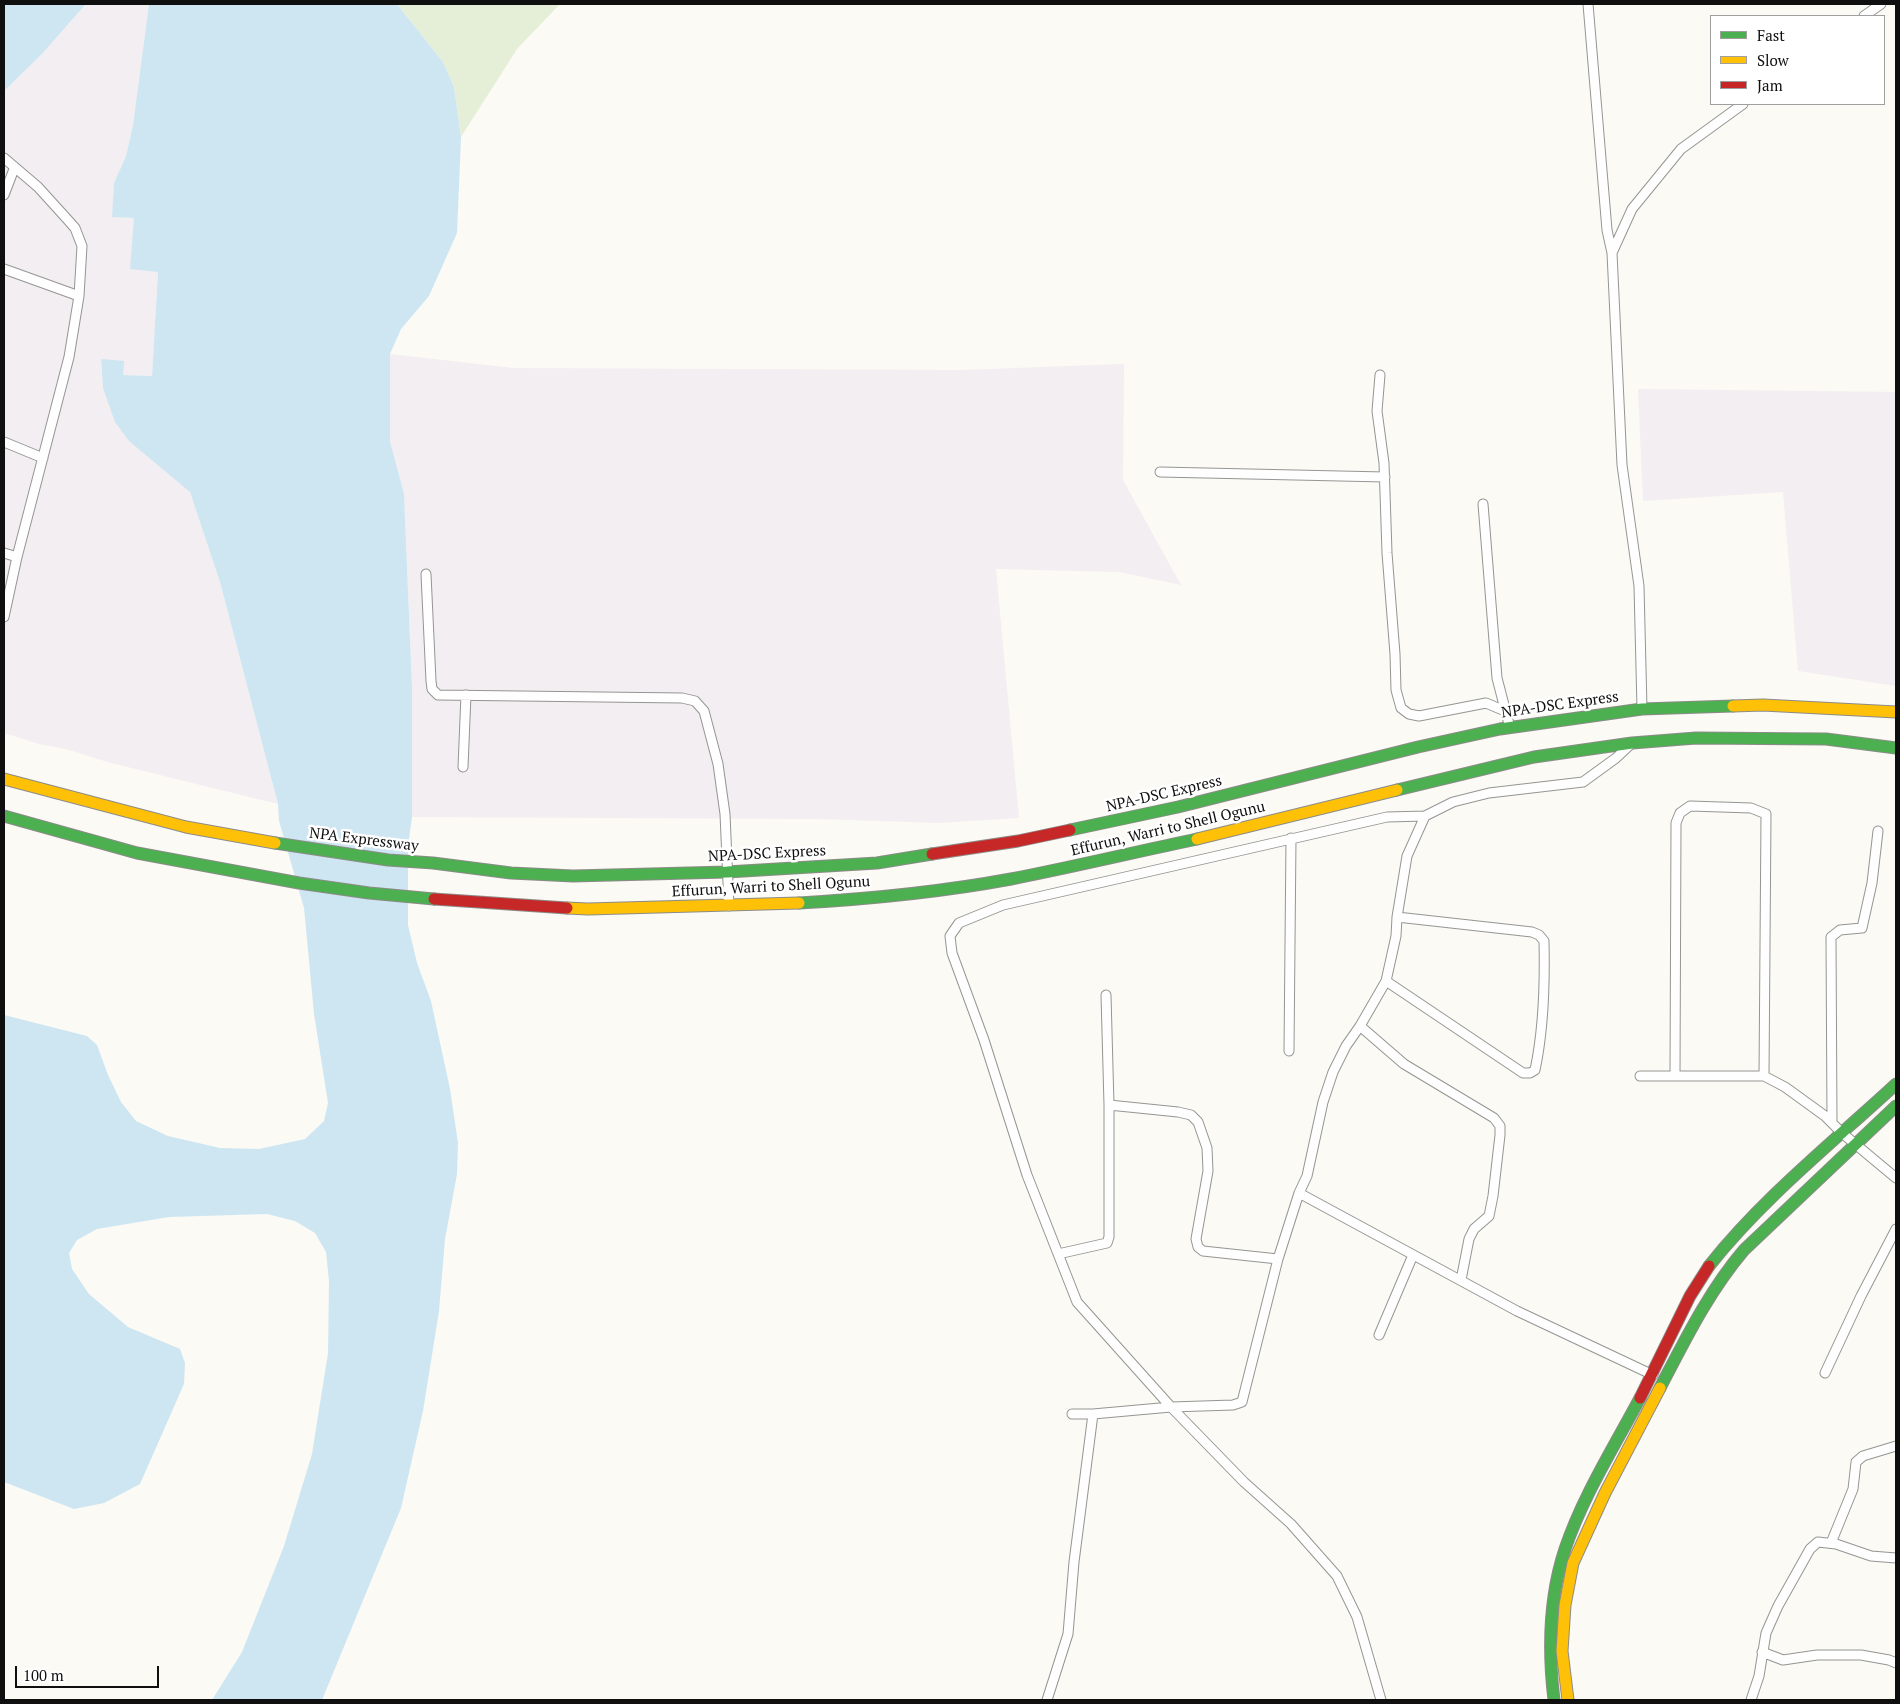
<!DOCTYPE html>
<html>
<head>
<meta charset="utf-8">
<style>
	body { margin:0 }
	#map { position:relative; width:1900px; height:1704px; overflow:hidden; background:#fbfaf5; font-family:"PT Serif",serif }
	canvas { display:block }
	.frame { position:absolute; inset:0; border:5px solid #0f0f0f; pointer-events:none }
	.legend { position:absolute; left:1710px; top:15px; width:175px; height:90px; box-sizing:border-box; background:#fff; border:1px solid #9f9f9f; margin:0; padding:6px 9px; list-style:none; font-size:15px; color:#0f0f0f }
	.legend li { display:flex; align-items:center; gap:10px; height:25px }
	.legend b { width:25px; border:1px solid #9f9f9f }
	.scale { position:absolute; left:15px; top:1666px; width:144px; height:22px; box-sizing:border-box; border:2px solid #0f0f0f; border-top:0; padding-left:6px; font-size:15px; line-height:18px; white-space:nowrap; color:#0f0f0f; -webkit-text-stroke:4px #fff; paint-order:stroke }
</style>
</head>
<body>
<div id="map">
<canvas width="1900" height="1704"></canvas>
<div class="frame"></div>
<ul class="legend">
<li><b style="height:6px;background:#4caf50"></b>Fast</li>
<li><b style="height:6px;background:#ffc107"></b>Slow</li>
<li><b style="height:6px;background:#c62828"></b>Jam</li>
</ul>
<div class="scale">100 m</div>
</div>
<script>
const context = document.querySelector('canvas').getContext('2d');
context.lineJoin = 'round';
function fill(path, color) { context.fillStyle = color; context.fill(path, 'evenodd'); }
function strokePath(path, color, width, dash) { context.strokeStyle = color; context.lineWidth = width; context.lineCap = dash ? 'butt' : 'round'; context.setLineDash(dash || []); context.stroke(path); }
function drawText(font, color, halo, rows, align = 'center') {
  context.font = font + ' "PT Serif",serif'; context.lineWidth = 5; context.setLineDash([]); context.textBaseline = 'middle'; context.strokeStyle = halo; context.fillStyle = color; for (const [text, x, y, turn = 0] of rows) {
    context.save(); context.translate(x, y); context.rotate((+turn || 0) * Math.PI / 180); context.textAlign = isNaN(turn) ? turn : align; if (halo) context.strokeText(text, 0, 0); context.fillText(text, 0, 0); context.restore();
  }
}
fill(new Path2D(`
	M86,4H149L133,125L126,156L114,183L113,217L134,218L158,271L152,376L123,375L101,359L103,388L179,481L190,492L220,582L278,804L111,763L66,749L39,744L4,733V91L41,55Z
	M390,354L513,368L961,370L1124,364L1123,480L1181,585L1119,572L996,569L1019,818L938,823L819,819L412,817V687L404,494L390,441Z
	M1638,389L1896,392V686L1798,671L1783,492L1643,501Z`), '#f3eef1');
fill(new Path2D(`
	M397,4H560L517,49L461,137L454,87L443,62Z`), '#e5efd7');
fill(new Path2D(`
	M4,4H86L41,55L4,91Z
	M149,4H397L443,62L454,87L461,137L457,233L429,296L401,329L390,354V441L404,494L412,687V817L408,846V925L417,963L431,1001L450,1089L458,1143L457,1174L445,1239L439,1311L423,1411L401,1508L322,1700H212L242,1652L284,1546L312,1454L328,1353L329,1281L326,1252L315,1233L295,1221L267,1214L169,1217L97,1229L77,1240L69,1253L72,1269L89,1294L128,1327L180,1349L185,1363L184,1384L140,1484L104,1503L74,1509L4,1482V1015L87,1036L97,1045L108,1075L121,1102L136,1121L168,1136L220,1148L259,1149L305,1139L324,1121L328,1103L314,1014L304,908L279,821L278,804L220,582L190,492L129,441L115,422L103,388L101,359L124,361L123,375L152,376L158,272L130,269L134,218L112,217L114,183L126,156L133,125Z`), '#cee6f2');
const street = new Path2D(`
	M1588,4L1607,230L1612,253L1622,465L1639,586L1642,709
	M1864,16L1881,4
	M4,158L38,187L67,219L75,228L82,246L79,296L69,357L17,557L4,617
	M4,195L14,169
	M1612,253L1632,209L1681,149L1743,104
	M4,269L79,296
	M1380,375L1377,411L1384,463L1387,553L1395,654L1396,690L1401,708L1409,714L1419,716L1486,703L1505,711
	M4,442L43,458
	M1160,472L1385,477
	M1483,504L1497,678L1510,728
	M4,553L17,557
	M426,574L431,681L432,689L438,695L682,698L695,701L704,711L718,764L725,814L729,906
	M463,767L466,695
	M1386,981L1523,1073H1530L1535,1070C1544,1028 1545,984 1544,941L1539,935L1532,932L1397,917
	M1360,1026L1404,1064L1494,1118L1500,1126V1135L1493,1196L1489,1216L1474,1229L1469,1239L1461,1280
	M1289,1051L1291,838
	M1640,1076H1764L1785,1087L1825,1116L1842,1133L1896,1178
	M1675,1076L1676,823L1680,813L1690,806L1751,808L1766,814L1764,1076
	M1109,1105L1178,1112L1191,1115L1198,1122L1207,1148L1208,1171L1196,1239L1198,1247L1203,1251L1278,1259
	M1832,1123L1831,937L1840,930L1862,928L1872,883L1878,831
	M1299,1193L1517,1311L1653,1375
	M1058,1254L1107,1243L1109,1237V1105L1106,995
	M1379,1335L1413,1255
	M1825,1373L1861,1296L1896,1229
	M1072,1414H1093L1171,1407L1233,1405L1242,1402L1278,1259L1299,1193L1307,1176L1323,1102L1333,1072L1346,1046L1360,1026L1386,981L1396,936L1397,917L1407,856L1425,816L1453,802L1489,793L1583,782L1616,758L1632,743
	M1831,1543L1853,1489L1856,1462L1863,1456L1896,1446
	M1762,1652L1783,1660L1817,1655H1861L1889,1660L1896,1663
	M1047,1700L1068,1634L1074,1562L1093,1414
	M1381,1700L1357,1617L1337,1576L1291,1524L1244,1482L1171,1407L1077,1302L1027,1175L984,1040L952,953L950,936L959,923L1003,905L1387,817L1425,816
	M1751,1700L1759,1676L1766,1633L1778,1606L1810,1549L1818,1542L1836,1544L1871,1556L1896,1558`);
const fast = new Path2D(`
	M1397,790L1534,757L1632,743L1696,738L1826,739L1896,748
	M4,816L137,853L299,883L369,893L434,899
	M1070,830L1178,807L1418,747L1500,729L1642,709L1733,706
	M275,843L388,860L433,863L511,873L573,876L727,872L877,863L932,854
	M799,903C869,899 941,892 1011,879C1073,867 1135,852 1197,839
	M1709,1266C1763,1198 1832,1143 1896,1084
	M1660,1388C1685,1340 1709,1291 1744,1250L1896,1106
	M1554,1700C1548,1650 1549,1597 1565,1549C1583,1496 1614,1447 1640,1398`);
const slow = new Path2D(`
	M1733,706L1763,705L1896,712
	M4,779L186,827L275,843
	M1197,839L1397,790
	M567,908L588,909L799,903
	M1568,1700L1562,1651L1565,1605L1573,1563L1605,1493L1660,1388`);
const jam = new Path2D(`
	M932,854L1018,841L1070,830
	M434,899L567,908
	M1640,1398L1690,1296L1709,1266`);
strokePath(street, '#959593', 11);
strokePath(fast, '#8c8b89', 13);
strokePath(slow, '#8c8b89', 13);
strokePath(jam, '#8c8b89', 13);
strokePath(street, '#fefefe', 9);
strokePath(fast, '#4caf50', 11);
strokePath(slow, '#ffc107', 11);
strokePath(jam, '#c62828', 11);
drawText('15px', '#0f0f0f', '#fff', [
	["NPA-DSC Express",1560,705,-8],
	["NPA-DSC Express",1164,794,-13],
	["Effurun, Warri to Shell Ogunu",1168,829,-13],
	["NPA Expressway",364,840,7],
	["NPA-DSC Express",767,854,-3],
	["Effurun, Warri to Shell Ogunu",771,887,-3]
]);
</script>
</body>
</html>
